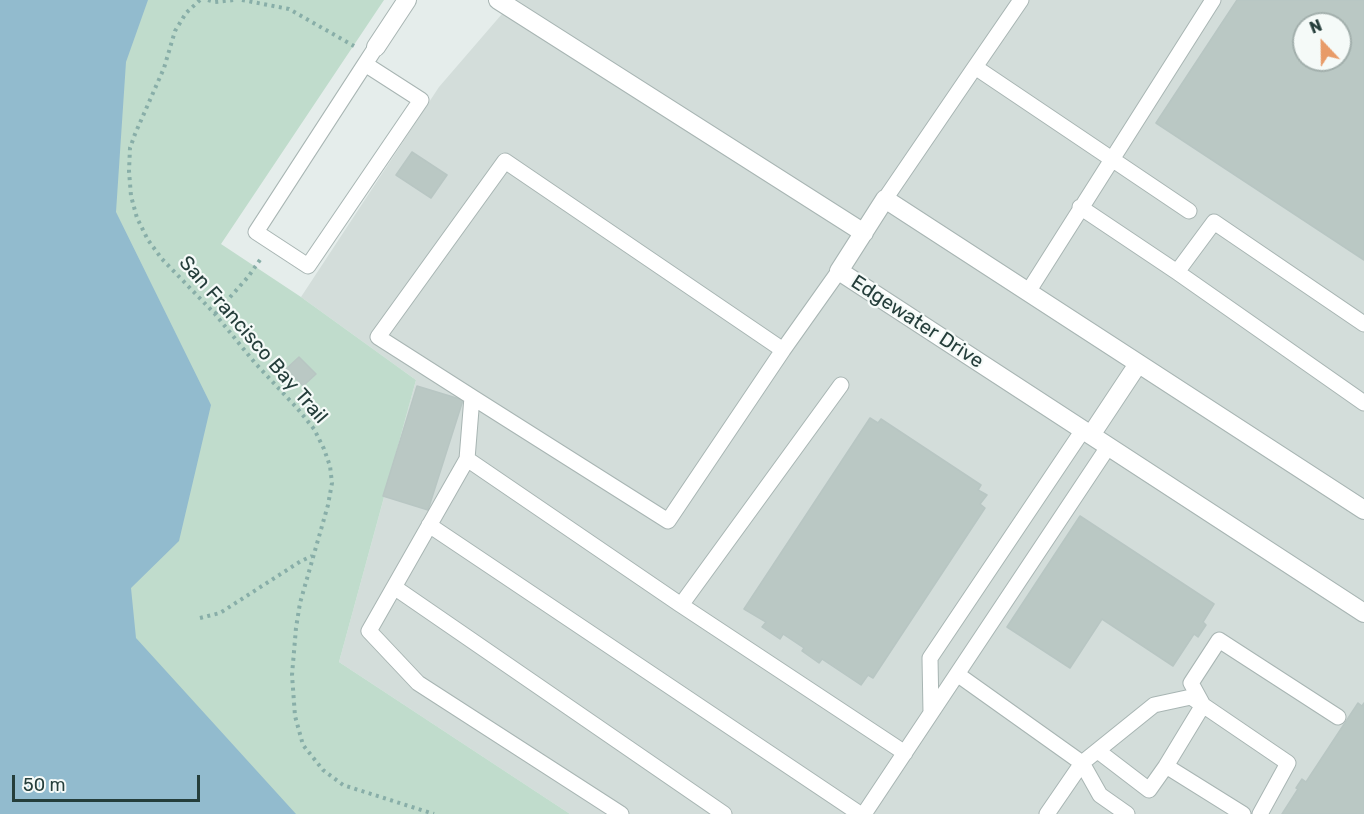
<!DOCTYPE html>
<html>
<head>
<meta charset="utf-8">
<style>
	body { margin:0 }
	#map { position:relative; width:1364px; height:814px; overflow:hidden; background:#e5edeb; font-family:Rubik,sans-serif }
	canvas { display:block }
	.north { position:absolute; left:1292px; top:12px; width:60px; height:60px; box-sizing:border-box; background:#f5faf8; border:2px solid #a2afac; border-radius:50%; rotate:338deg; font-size:16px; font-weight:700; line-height:24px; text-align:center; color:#253e3b }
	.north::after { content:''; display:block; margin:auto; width:21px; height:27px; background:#e89b68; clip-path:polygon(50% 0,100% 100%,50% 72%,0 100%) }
	.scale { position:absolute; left:12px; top:775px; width:188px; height:27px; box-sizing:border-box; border:3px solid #253e3b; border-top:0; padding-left:8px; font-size:18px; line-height:21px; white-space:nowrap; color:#253e3b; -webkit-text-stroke:4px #f5faf8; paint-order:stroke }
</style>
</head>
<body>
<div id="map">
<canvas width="1364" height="814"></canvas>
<div class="north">N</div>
<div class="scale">50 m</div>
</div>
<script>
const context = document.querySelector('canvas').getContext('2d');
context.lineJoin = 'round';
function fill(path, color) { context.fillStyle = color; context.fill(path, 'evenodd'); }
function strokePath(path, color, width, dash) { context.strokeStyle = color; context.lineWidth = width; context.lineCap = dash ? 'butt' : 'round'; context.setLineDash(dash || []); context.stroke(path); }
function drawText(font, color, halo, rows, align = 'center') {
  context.font = font + ' Rubik,sans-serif'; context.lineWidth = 4.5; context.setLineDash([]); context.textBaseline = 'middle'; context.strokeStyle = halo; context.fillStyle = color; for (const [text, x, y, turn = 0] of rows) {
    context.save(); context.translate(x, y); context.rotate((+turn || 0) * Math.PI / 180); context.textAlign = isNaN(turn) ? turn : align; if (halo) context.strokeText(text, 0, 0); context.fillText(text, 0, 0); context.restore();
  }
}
fill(new Path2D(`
	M514,0H1364V814H570L339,662L416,380L301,297L439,87ZM1304,24H1340V60H1304Z`), '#d3ddda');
fill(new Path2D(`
	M0,0H384L221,244L301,297L416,380L339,662L570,814H0Z`), '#c0dccc');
fill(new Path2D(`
	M0,0H148L126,62L116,212L211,405L179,541L131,588L136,638L296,814H0Z`), '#92bbce');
const building = new Path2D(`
	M1237,0H1364V260L1156,123ZM1304,24H1340V60H1304Z
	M412,152L447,175L431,198L396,175Z
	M299,357L316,374L303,386L286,369Z
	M417,386L463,400L428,510L383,496Z
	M870,418L878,423L881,419L981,485L978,490L987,495L980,504L985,508L873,678L868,675L861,685L822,659L819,663L802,651L804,648L783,634L780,639L762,627L766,622L744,609Z
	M1080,516L1214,604L1203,622L1206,625L1198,637L1194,634L1173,666L1102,619L1070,668L1007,627Z
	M1358,703L1362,706L1364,703V814H1282L1298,789L1296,788L1302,779L1306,782Z`);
fill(building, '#bac8c4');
strokePath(building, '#b8c6c3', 1.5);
const service = new Path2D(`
	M365,64L421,100L308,266L256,232L365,64L376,47
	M975,67L1021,0
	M885,199L975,67L1189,211
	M1080,207L1177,272L1364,403
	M1177,272L1214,222L1364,324
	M1028,292L1213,0
	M841,385L681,605L905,753
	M472,397L668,521L783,350
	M467,459L472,397L378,337L505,161L783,350L839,271
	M429,525L860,814
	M394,587L724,814
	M957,674L1082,763L1047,814
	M931,713L930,658L1083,430
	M1098,751L1149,790L1166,766L1243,814
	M1166,766L1203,705L1191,683L1219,640L1338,717
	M621,814L418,683L369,631L467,459L681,605
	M864,814L1108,447
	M1127,814L1100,795L1082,763L1154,705L1191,697L1288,763L1260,814`);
const minor = new Path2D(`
	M498,0L864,233
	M376,47L407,0
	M1091,435L1138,364
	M1364,510L885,199L839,271L1364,613`);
strokePath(service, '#a8b5b3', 17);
strokePath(minor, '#a8b5b3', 20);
strokePath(new Path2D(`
	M200,0L186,13L175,31L164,68L135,134L130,148L129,171L131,196L137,218L148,240L162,259L215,314L255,363L297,408L314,429L324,449L330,466L332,483L328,505L300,603L296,628L292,675L295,716L303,745L323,770L343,785L434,814
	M208,0L215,2L234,0
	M242,0L289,9L354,46
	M215,314L248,277L262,257
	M200,618L220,613L301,561L312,556`), '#88aea8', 4, [3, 4.5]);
strokePath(service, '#fff', 15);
strokePath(minor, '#fff', 18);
drawText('20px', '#253e3b', '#f5faf8', [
	["Edgewater Drive",917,322,33],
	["San Francisco Bay Trail",253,340,49]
]);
</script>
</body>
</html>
